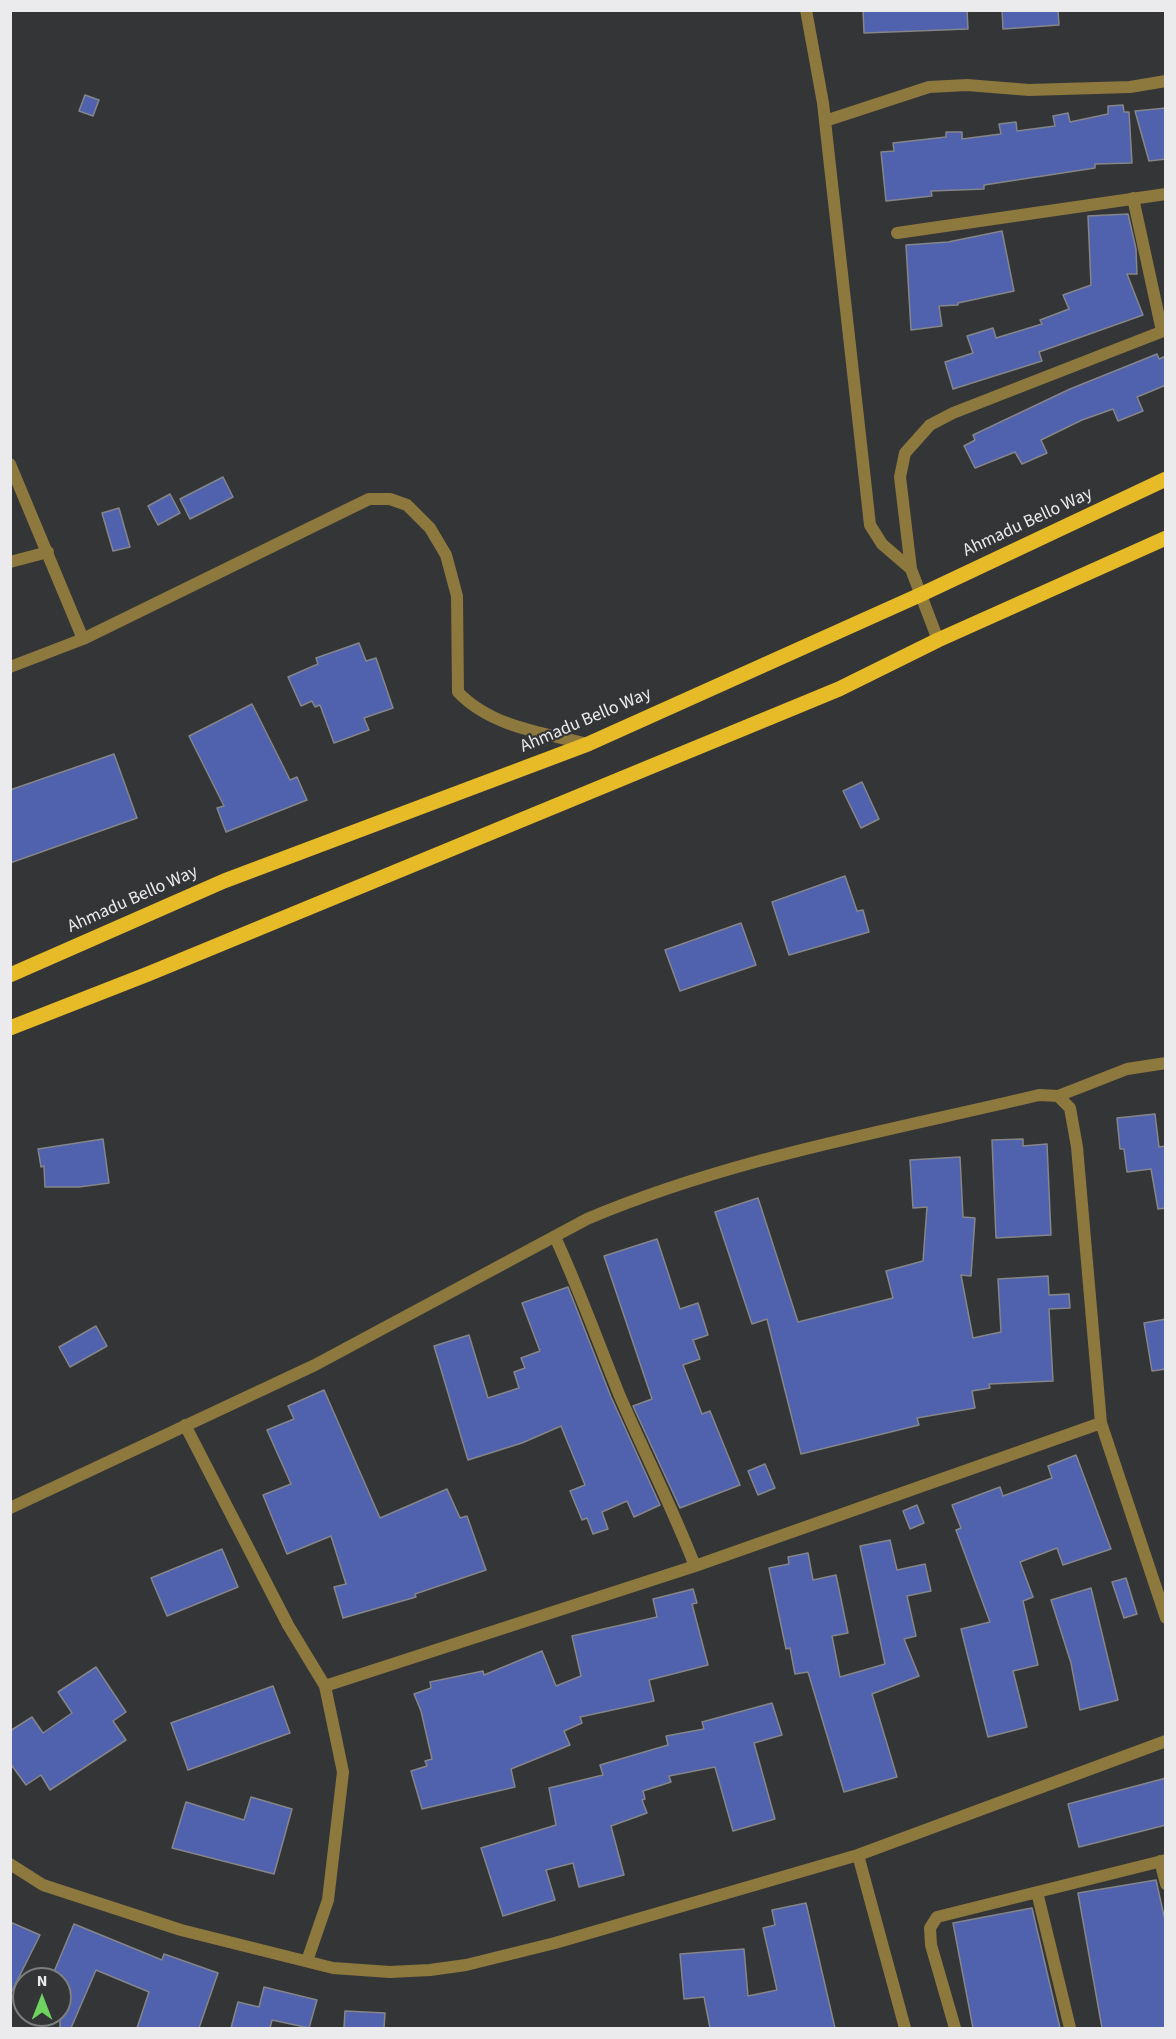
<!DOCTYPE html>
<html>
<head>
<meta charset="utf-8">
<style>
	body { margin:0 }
	#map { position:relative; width:1176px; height:2039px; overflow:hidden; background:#343537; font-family:"Source Sans 3",sans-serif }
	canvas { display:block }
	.frame { position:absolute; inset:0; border:12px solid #ebebed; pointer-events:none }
	.north { position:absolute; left:12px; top:1967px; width:60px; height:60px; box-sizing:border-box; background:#343537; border:2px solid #7d7e80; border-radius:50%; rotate:0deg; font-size:16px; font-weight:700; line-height:24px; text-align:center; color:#ebebed }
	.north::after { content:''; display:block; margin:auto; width:21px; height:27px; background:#6fd360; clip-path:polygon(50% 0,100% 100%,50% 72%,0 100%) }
</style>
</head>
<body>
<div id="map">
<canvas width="1176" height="2039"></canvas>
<div class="frame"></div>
<div class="north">N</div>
</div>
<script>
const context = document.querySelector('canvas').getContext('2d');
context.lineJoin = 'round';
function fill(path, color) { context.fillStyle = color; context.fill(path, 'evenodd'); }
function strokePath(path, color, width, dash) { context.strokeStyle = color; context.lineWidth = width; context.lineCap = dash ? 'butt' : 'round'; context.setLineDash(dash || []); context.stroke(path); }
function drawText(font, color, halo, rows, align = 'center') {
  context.font = font + ' "Source Sans 3",sans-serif'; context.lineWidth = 4.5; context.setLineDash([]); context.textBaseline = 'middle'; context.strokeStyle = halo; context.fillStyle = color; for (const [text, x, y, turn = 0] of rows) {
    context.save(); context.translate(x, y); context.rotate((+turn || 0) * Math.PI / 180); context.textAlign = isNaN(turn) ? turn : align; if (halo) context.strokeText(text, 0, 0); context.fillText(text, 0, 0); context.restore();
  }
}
const building = new Path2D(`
	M863,10H967L968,29L864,33Z
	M1002,10H1058L1059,25L1003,29Z
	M85,95L99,100L93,116L79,111Z
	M1123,105L1124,112H1129L1132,163L1095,164V168L984,185V189L931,191L932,196L886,201L881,152L894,151L893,143L946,137V132H962V139L1001,134L999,124L1016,122L1017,131L1055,126L1053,116L1068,113L1070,122L1108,114V106Z
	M1166,108V159L1149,161L1135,111Z
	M1128,214L1136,249L1137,274H1127L1143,315L1039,352L1042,361L953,389L945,362L973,353L967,336L993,328L996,338L1042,324L1040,320L1069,309L1063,295L1091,285L1088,216Z
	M1002,231L1014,291L958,303V305L939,306L942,326L911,330L906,245L948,242Z
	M1157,354L1159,359L1166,356V385L1137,397L1143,411L1118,421L1113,409L1082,420L1041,440L1047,453L1022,464L1015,452L975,468L964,446L975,440L973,435L1070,389Z
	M223,477L233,497L190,519L180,499Z
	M170,494L180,513L158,525L148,506Z
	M119,508L130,547L113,551L102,513Z
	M359,643L366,661L376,658L393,708L364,718L369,730L334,743L320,705L315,707L312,701L301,706L288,677L318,664L316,658Z
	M252,704L290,780L297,777L307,800L226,832L217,808L224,806L189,736Z
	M114,754L137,818L10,863V790Z
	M862,782L879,819L861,828L843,791Z
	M845,876L857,911L863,910L869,932L789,955L772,902Z
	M741,923L756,965L680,991L665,950Z
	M1155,1114L1159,1147L1166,1146V1208L1158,1209L1151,1169L1127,1172L1124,1149H1120L1117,1118Z
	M103,1139L109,1183L79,1187H45L44,1166L41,1167L38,1149Z
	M1023,1139V1146L1047,1144L1051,1235L996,1238L992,1140Z
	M960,1157L963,1217L975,1218L971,1276L961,1275L973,1338L1001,1332L998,1279L1048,1276L1049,1295L1069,1294L1070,1308L1049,1309L1053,1381L989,1384L990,1388L972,1391L975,1408L917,1418L919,1425L801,1454L767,1319L752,1324L715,1212L758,1198L798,1322L893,1298L886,1271L923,1261L927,1207L913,1208L910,1160Z
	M657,1239L680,1309L698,1303L708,1335L693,1340L700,1359L683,1365L702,1414L710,1411L740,1485L680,1508L633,1406L652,1399L604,1256Z
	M568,1287L611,1397L660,1505L634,1517L627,1501L602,1512L608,1529L593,1534L587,1518L582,1520L570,1491L585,1485L561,1426L522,1443L468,1460L434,1346L469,1335L488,1398L519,1388L514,1372L525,1368L521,1358L540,1351L522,1303Z
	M1166,1319V1369L1152,1371L1144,1323Z
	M96,1326L107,1346L70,1367L59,1347Z
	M324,1390L380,1518L447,1489L460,1518L467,1516L486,1570L415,1594L416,1597L343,1618L334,1587L346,1584L331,1536L287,1554L263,1495L291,1484L267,1430L294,1419L288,1406Z
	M1076,1455L1111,1549L1063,1565L1057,1548L1020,1562L1033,1597L1023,1601L1038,1665L1013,1671L1027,1727L988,1737L961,1629L990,1622L956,1530L961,1528L952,1505L1000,1487L1003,1496L1052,1478L1048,1466Z
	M765,1464L775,1488L758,1495L748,1471Z
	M917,1505L924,1523L910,1529L903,1511Z
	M890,1540L897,1570L925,1564L931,1591L907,1596L916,1636L904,1639L919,1676L872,1694L897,1777L844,1792L808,1672L795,1674L790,1648L786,1649L769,1568L789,1564L788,1557L808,1553L813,1580L836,1575L848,1633L832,1636L840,1677L885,1664L860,1546Z
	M222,1549L238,1587L167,1616L151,1578Z
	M1126,1578L1137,1614L1124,1618L1112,1582Z
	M1091,1588L1118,1700L1080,1710L1071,1663L1051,1600Z
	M693,1589L697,1603L692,1604L708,1665L649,1680L654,1701L580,1717L582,1723L564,1731L570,1745L511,1769L515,1787L422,1809L411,1771L427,1766L425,1761L432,1759L421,1711L414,1694L431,1688L430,1682L483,1671L484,1675L542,1651L556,1686L581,1676L572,1636L657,1617L653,1599Z
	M96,1667L126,1712L113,1721L126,1740L50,1790L41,1775L26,1785L10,1763V1731L32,1717L43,1733L72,1713L58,1692Z
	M273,1686L290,1733L188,1770L171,1723Z
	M772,1703L782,1735L754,1743L775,1819L733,1831L715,1767L669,1776L671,1782L643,1791L645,1799L642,1800L647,1813L611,1826L624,1875L579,1887L573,1863L546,1870L555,1900L503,1916L481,1848L556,1825L549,1788L603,1775L600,1765L668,1745L666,1736L704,1729L702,1722Z
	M1166,1778V1825L1079,1847L1068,1804Z
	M251,1797L292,1809L274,1874L172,1848L186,1802L244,1820Z
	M1156,1880L1166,1925V2028H1102L1078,1893Z
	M806,1903L835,2028H710L704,1997L684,1999L680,1954L744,1949L748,1996L777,1990L763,1928L775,1925L772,1910Z
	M1032,1908L1060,2028H973L953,1923Z
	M10,1922L40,1935L10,1995Z
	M74,1924L162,1960L164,1954L218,1973L199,2028H137L149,1992L96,1970L71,2028H60V1979H51Z
	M264,1987L317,2000L309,2028L272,2020L270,2028H231L238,2002L259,2007Z
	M345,2011L385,2013L384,2028H344Z`);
fill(building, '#5061ae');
strokePath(building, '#858689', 1.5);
strokePath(new Path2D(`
	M806,10L823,103L870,525L882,544L911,569
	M825,121L929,87L967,85L1029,90L1130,87L1166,81
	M1133,198L1162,331
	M897,233L1166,194
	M10,464L83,639
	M10,562L48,552
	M938,640L911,569L900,477L905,453L930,425L953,413L1166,330
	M10,667L83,639L369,499H390L407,505L430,528L446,555L457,596L458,692C491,727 543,733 588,744
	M1058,1096L1127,1069L1166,1063
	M555,1237C579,1289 598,1342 619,1394C644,1452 672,1507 695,1566
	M185,1425L288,1625L325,1686L343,1772L328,1900L307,1961
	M10,1508L315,1365L587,1219C731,1158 888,1131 1039,1095L1058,1096L1070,1108L1077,1147L1101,1423L1166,1618
	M325,1686L695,1566L1101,1423
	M858,1855L905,2028
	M1160,1861L1166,1884
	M10,1864L43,1885L181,1930L333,1968L390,1972L430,1970L466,1965L555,1943L858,1855L1166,1741
	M1037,1892L1070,2028
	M955,2028L931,1945L930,1928L937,1917L1166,1860`), '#8d783d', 12);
strokePath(new Path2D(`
	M10,975L224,881L588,744L922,594L1166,479
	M10,1028L148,974L839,689L938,640L1166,538`), '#e7ba28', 15);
drawText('18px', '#ebebed', '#343537', [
	["Ahmadu Bello Way",1028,523,-25],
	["Ahmadu Bello Way",586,721,-23],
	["Ahmadu Bello Way",133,900,-24]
]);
</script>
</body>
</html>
